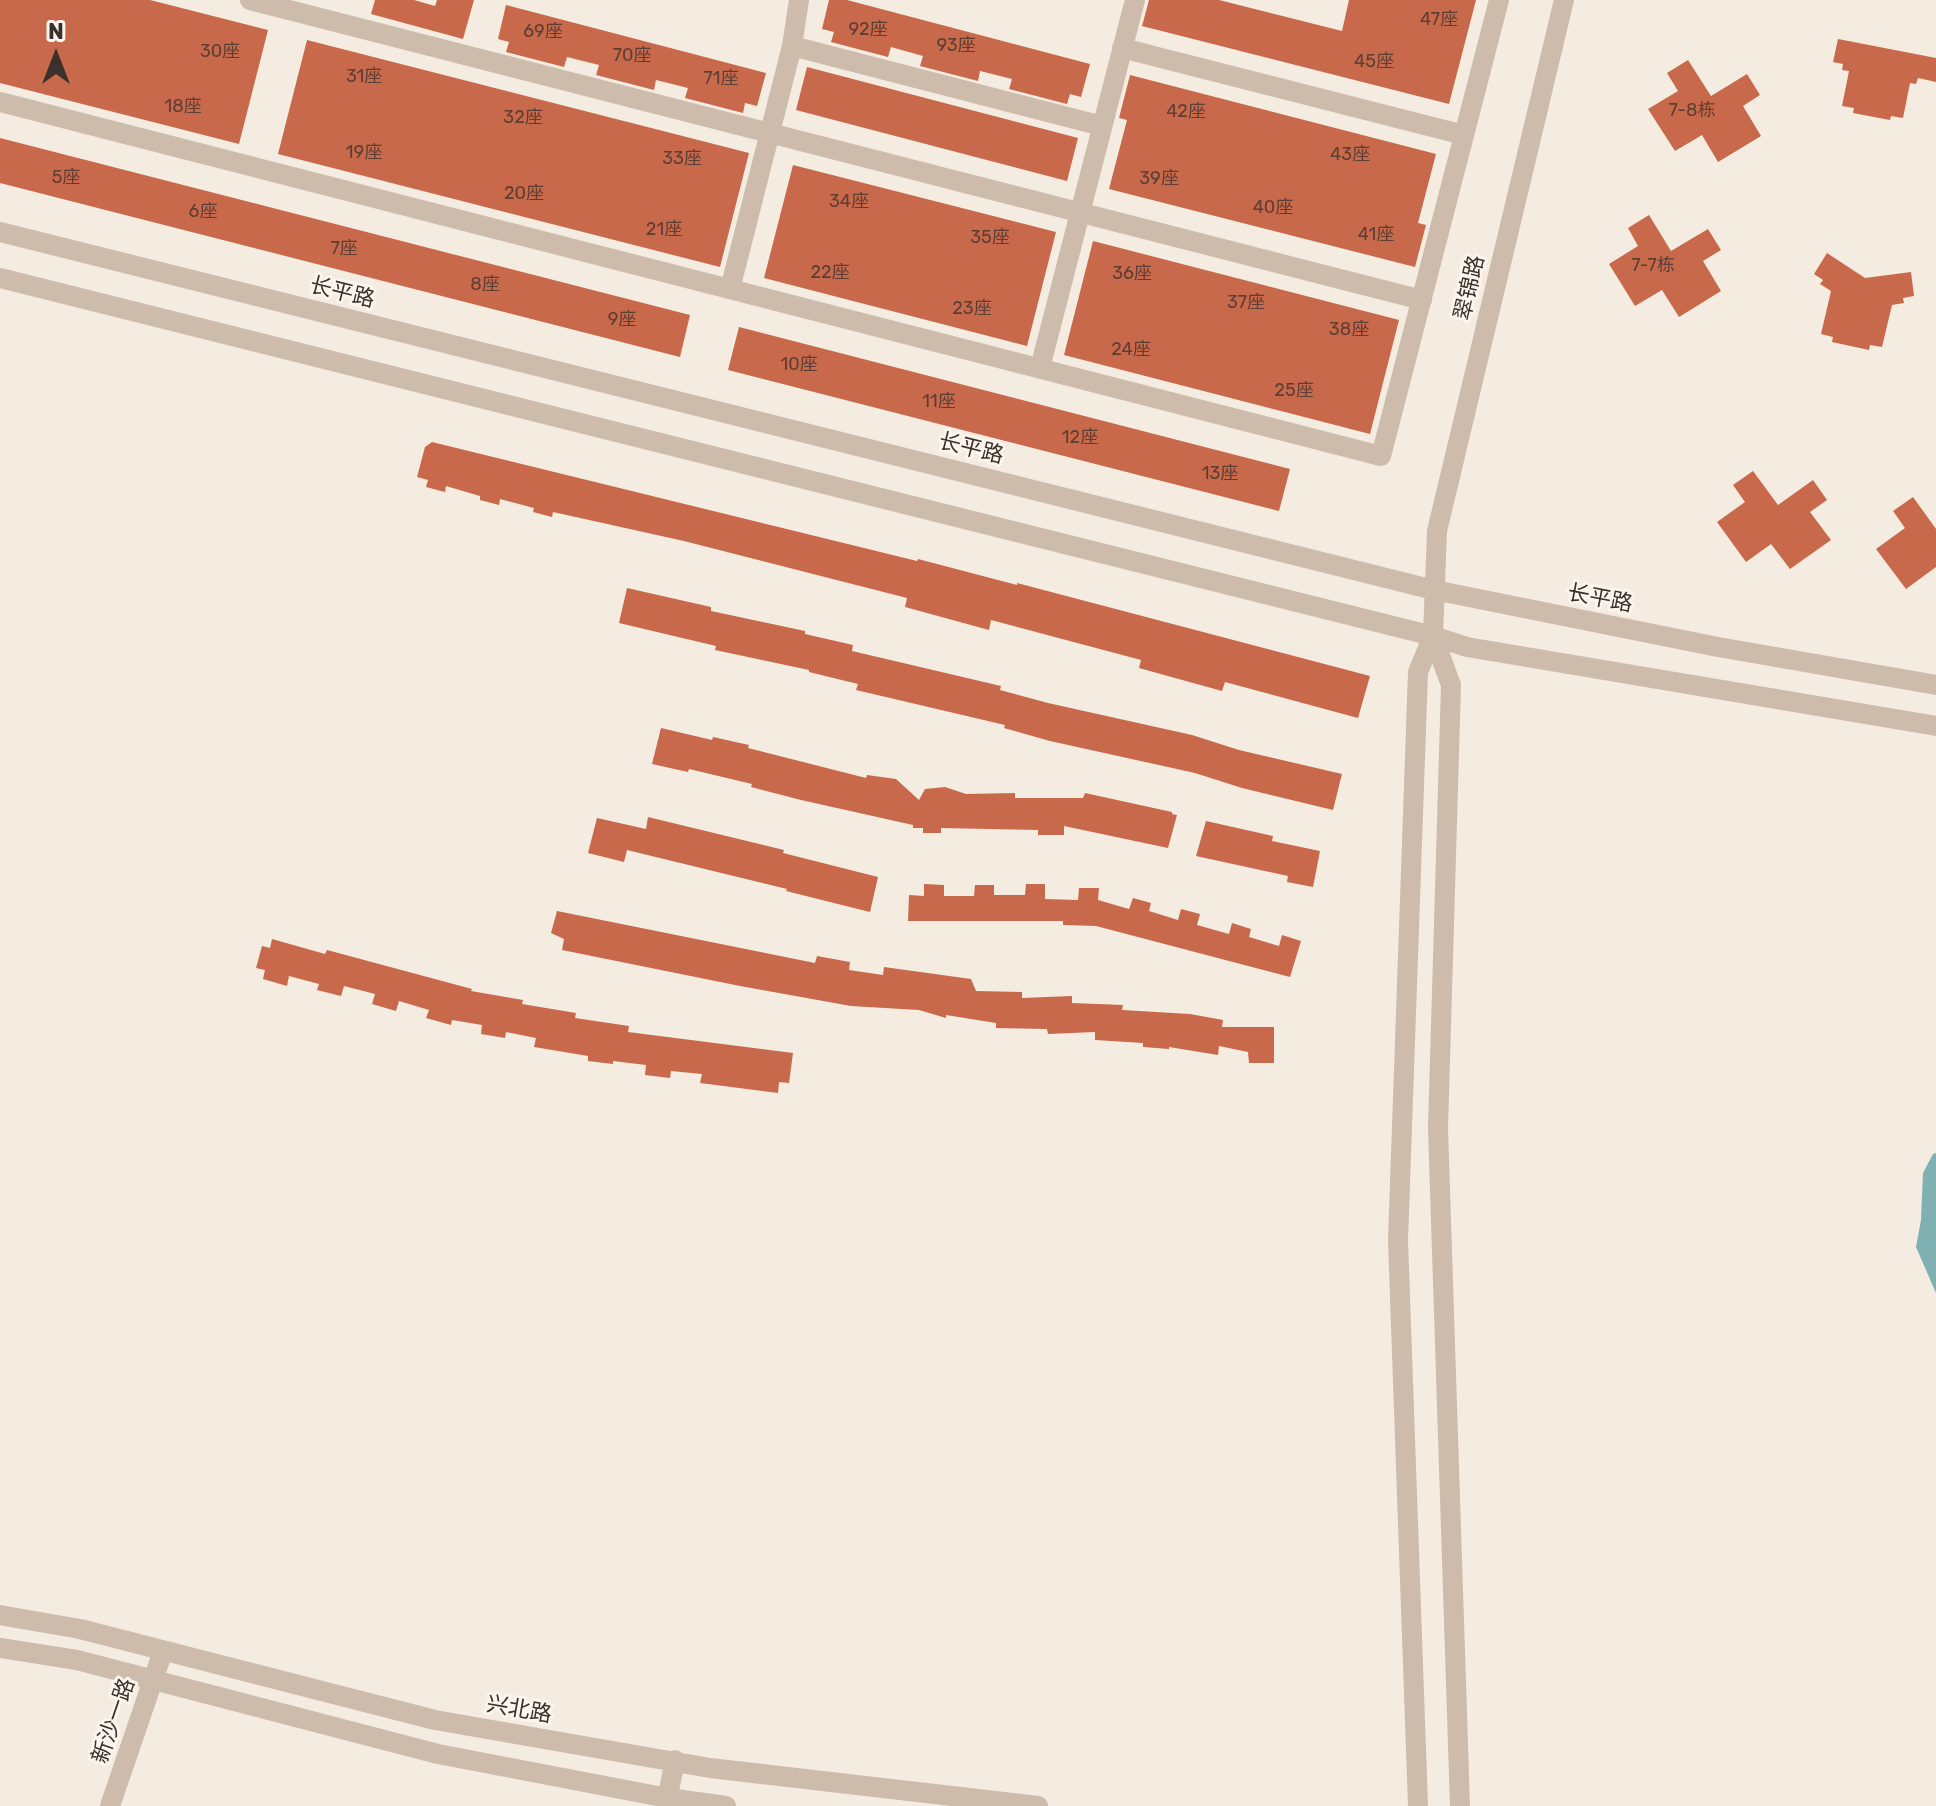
<!DOCTYPE html>
<html>
<head>
<meta charset="utf-8">
<style>
	body { margin:0 }
	#map { position:relative; width:1936px; height:1806px; overflow:hidden; background:#f4ebe1; font-family:Rubik,sans-serif }
	canvas { display:block }
	.north { position:absolute; left:16px; top:16px; width:80px; height:80px; -webkit-text-stroke:6px #fbf5ee; paint-order:stroke; rotate:0deg; font-size:22px; font-weight:700; line-height:32px; text-align:center; color:#3b302b }
	.north::after { content:''; display:block; margin:auto; width:28px; height:36px; background:#3b302b; clip-path:polygon(50% 0,100% 100%,50% 72%,0 100%) }
</style>
</head>
<body>
<div id="map">
<canvas width="1936" height="1806"></canvas>
<div class="north">N</div>
</div>
<script>
const context = document.querySelector('canvas').getContext('2d');
context.lineJoin = 'round';
function fill(path, color) { context.fillStyle = color; context.fill(path, 'evenodd'); }
function strokePath(path, color, width, dash) { context.strokeStyle = color; context.lineWidth = width; context.lineCap = dash ? 'butt' : 'round'; context.setLineDash(dash || []); context.stroke(path); }
function drawText(font, color, halo, rows, align = 'center') {
  context.font = font + ' Rubik,"Noto Sans SC",sans-serif'; context.lineWidth = 6; context.setLineDash([]); context.textBaseline = 'middle'; context.strokeStyle = halo; context.fillStyle = color; for (const [text, x, y, turn = 0] of rows) {
    context.save(); context.translate(x, y); context.rotate((+turn || 0) * Math.PI / 180); context.textAlign = isNaN(turn) ? turn : align; if (halo) context.strokeText(text, 0, 0); context.fillText(text, 0, 0); context.restore();
  }
}
fill(new Path2D(`
	M1936,1153V1293L1916,1247L1921,1220L1923,1173L1933,1154Z`), '#7fb0b2');
fill(new Path2D(`
	M0,0H150L268,30L239,144L0,83Z
	M375,0H414L435,6L437,0H474L463,39L371,14Z
	M829,0H847L1090,64L1081,97L1070,94L1067,104L1009,89L1012,79L980,71L978,81L920,66L923,56L891,47L888,57L831,42L834,32L822,29Z
	M1149,0H1219L1342,31L1349,0H1476L1449,104L1142,26Z
	M506,5L766,73L757,106L745,103L743,113L685,98L688,88L656,80L654,90L596,75L599,65L567,57L564,67L506,52L509,42L498,39Z
	M1838,39L1936,58V82L1918,78L1916,84L1910,83L1903,118L1891,116L1890,120L1853,113L1854,108L1842,106L1849,71L1842,70L1843,64L1833,62Z
	M307,40L749,153L720,267L278,154Z
	M1688,60L1711,96L1747,74L1760,95L1743,106L1761,136L1718,162L1702,135L1675,151L1648,109L1678,91L1667,73Z
	M807,67L1078,138L1067,181L796,110Z
	M1130,75L1436,154L1418,223L1426,225L1415,267L1109,189L1127,120L1119,118Z
	M0,138L690,315L680,357L0,183Z
	M793,165L1056,232L1027,346L764,278Z
	M1649,215L1671,251L1708,229L1721,250L1703,261L1721,291L1679,317L1662,290L1635,306L1609,264L1638,246L1628,228Z
	M1093,241L1399,320L1370,434L1064,355Z
	M1827,253L1865,278L1911,272L1914,296L1903,298L1904,303L1892,305L1882,347L1870,345L1869,350L1832,342L1833,337L1821,334L1831,291L1820,284L1823,280L1814,274Z
	M739,327L1290,469L1279,511L728,370Z
	M432,442L917,561L918,559L1017,585V583L1370,676L1358,718L1225,682L1222,691L1139,668L1141,660L991,620L989,630L905,607L907,598L684,541L553,512L552,517L533,512L534,508L500,499L499,505L480,500V496L446,486L445,492L426,487L428,480L417,477L425,447Z
	M1753,471L1778,505L1813,480L1827,500L1810,512L1831,540L1790,569L1771,544L1746,562L1717,522L1745,502L1733,485Z
	M1913,497L1936,529V567L1906,589L1876,549L1905,528L1893,511Z
	M627,588L711,607V611L805,631V634L853,645L852,651L1001,686L1000,690L1048,703L1192,735L1239,750L1342,774L1333,810L1242,788L1195,773L1050,741L1004,728L1005,725L856,690L858,684L809,672V670L715,650L716,646L619,623Z
	M661,728L712,740L713,737L749,745L748,748L866,778L867,775L896,779L919,800L925,789L945,787L966,794L1015,793V798H1083L1085,793L1172,812V814L1177,815L1168,848L1064,826V835H1038V830L941,828V833H923V828H913V825L801,800L751,787L752,784L689,769L688,772L652,764Z
	M648,817L784,850L783,853L878,877L870,912L786,891L787,889L627,850L624,862L588,853L597,818L646,829Z
	M1206,821L1273,836L1272,841L1320,851L1313,887L1287,882L1288,876L1196,856Z
	M924,884L944,885V896H974L975,885H994V895H1025L1026,884H1045V899L1078,900L1079,888H1099L1098,900L1129,909L1133,898L1151,903L1149,911L1178,920L1181,909L1200,914L1197,925L1229,934L1232,923L1251,929L1249,937L1279,946L1282,935L1301,941L1290,977L1096,926L1063,925V921H908L909,895L924,896Z
	M557,911L815,963L817,956L850,962L849,970L883,975L884,967L971,979L976,991L1022,992V998L1072,996V1003L1123,1005L1122,1010L1190,1014L1223,1020L1222,1027H1274V1063H1249L1248,1052L1219,1046L1218,1055L1169,1047V1049L1143,1047V1043L1095,1040V1032L1048,1034L1047,1029L996,1028V1023L946,1015V1018L919,1010L851,1006L740,986L562,950L564,939L551,933Z
	M272,939L325,954L327,950L472,989L471,991L523,1000L522,1004L576,1013L575,1018L629,1026L628,1032L793,1053L789,1083L779,1082L778,1093L700,1083L702,1074L671,1071L670,1078L645,1075L646,1065L613,1061V1064L588,1061V1056L534,1047L536,1038L506,1032L505,1038L481,1034L482,1025L452,1020L451,1025L426,1018L429,1010L399,1001L396,1011L372,1004L375,994L344,986L341,996L317,990L319,984L289,976L287,986L263,979L265,970L256,968L262,946L270,948Z`), '#c8694b');
strokePath(new Path2D(`
	M250,0L1422,300
	M792,46L1102,126
	M1122,48L1464,135
	M0,102L1381,456L1499,0
	M0,232L1434,590L1718,647L1936,685
	M0,278L1433,636L1467,647L1936,726
	M730,289L792,46L799,0
	M1040,368L1135,0
	M0,1615L80,1629L435,1720L710,1768L1038,1806
	M0,1648L77,1660L438,1754L668,1798L726,1806
	M110,1806L163,1651
	M666,1806L675,1760
	M1418,1806L1398,1240L1418,672L1433,636
	M1460,1806L1438,1128L1451,685L1433,636L1437,531L1564,0`), '#cdbbac', 20);
drawText('18px', '#5e3e33', null, [
	["47座",1439,20],
	["92座",868,30],
	["69座",543,32],
	["93座",956,46],
	["30座",220,52],
	["70座",632,56],
	["45座",1374,62],
	["31座",364,77],
	["71座",721,79],
	["18座",183,107],
	["7-8栋",1692,111],
	["42座",1186,112],
	["32座",523,118],
	["19座",364,153],
	["43座",1350,155],
	["33座",682,159],
	["5座",66,178],
	["39座",1159,179],
	["20座",524,194],
	["34座",849,202],
	["40座",1273,208],
	["6座",203,212],
	["21座",664,230],
	["41座",1376,235],
	["35座",990,238],
	["7座",344,249],
	["7-7栋",1653,266],
	["22座",830,273],
	["36座",1132,274],
	["8座",485,285],
	["37座",1246,303],
	["23座",972,309],
	["9座",622,320],
	["38座",1349,330],
	["24座",1131,350],
	["10座",799,365],
	["25座",1294,391],
	["11座",939,402],
	["12座",1080,438],
	["13座",1220,474]
]);
drawText('22px', '#3b302b', '#fbf5ee', [
	["翠锦路",1470,288,-77],
	["长平路",342,293,14],
	["长平路",971,449,14],
	["长平路",1600,599,11],
	["兴北路",519,1710,10],
	["新沙一路",114,1721,-71]
]);
</script>
</body>
</html>
